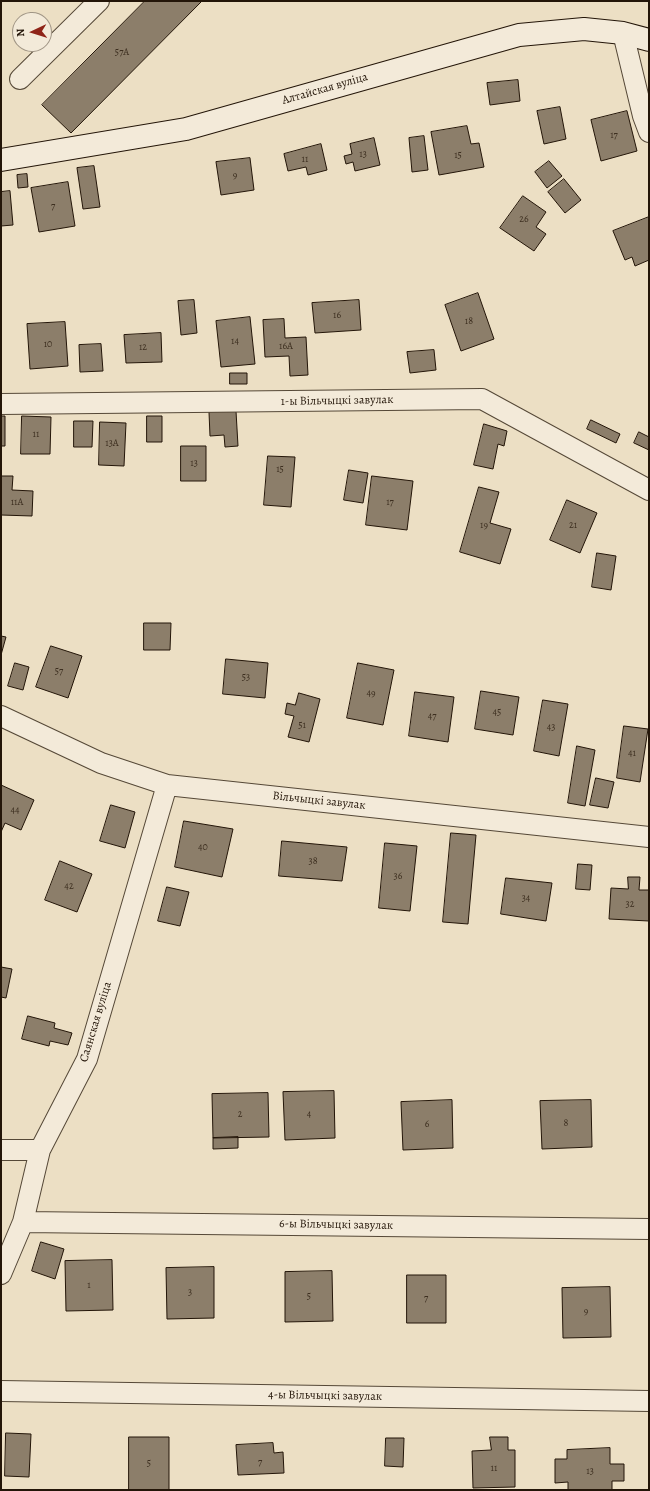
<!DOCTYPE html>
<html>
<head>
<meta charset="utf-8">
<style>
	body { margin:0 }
	#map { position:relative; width:650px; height:1491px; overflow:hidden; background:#ecdfc4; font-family:Alegreya,serif }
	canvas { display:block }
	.frame { position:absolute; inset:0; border:2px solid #231508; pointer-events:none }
	.north { position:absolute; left:12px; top:12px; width:40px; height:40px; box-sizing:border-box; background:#f3ead9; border:1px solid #a09585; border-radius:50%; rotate:266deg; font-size:11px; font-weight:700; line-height:16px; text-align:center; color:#231508 }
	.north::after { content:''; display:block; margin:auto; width:14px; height:18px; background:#8f2418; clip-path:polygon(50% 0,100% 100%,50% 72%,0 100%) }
</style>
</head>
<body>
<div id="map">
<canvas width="650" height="1491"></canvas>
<div class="frame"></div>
<div class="north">N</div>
</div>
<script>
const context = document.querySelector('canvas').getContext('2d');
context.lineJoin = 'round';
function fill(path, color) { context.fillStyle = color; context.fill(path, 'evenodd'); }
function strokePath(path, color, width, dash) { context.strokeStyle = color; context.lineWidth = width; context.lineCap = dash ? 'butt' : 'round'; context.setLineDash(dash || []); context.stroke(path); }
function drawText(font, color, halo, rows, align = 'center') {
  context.font = font + ' Alegreya,serif'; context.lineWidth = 3; context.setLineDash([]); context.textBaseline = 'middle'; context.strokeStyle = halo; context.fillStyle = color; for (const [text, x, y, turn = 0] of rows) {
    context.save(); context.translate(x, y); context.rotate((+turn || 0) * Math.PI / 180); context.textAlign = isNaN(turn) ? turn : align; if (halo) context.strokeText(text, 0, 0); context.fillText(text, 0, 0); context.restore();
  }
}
const building = new Path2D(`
	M145,1H202L71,133L42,105Z
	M518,80L520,101L490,105L487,83Z
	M560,107L566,139L544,144L537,111Z
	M627,111L637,151L601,161L591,120Z
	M467,126L471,144L479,143L484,167L439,175L431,132Z
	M424,136L428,170L412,172L409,138Z
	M374,138L380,165L355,171L353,162L346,164L344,156L352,154L350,144Z
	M321,144L327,170L308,175L306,167L288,171L284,154Z
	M250,158L254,190L221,195L216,162Z
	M549,161L562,176L547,188L535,172Z
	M94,166L100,207L83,209L77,168Z
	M27,174L28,187L18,188L17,175Z
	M564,179L581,200L565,213L548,192Z
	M68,182L75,226L39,232L31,188Z
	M10,191L13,225L1,226V192Z
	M523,196L546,212L536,227L546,234L534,251L500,228Z
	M649,217V260L635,266L632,257L625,260L613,231Z
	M478,293L494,339L461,351L445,305Z
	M194,300L197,333L181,335L178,301Z
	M359,300L361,330L315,333L312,303Z
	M250,317L255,364L221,367L216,321Z
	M284,319L285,338L306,337L308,375L290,376L289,356L265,357L263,320Z
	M65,322L68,366L30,369L27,324Z
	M161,333L162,362L126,363L124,335Z
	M101,344L103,371L80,372L79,345Z
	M434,350L436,370L410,373L407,352Z
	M230,373H247V384H230Z
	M236,411L238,446L225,447L224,435L210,436L209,412Z
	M1,416H5V446H1Z
	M22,416L51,417L50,454H21Z
	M147,416H162V442H147Z
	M591,420L620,434L616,443L587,429Z
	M74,421H93L92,447H74Z
	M100,422L126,423L124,466L99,465Z
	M484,424L507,431L504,446L498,444L493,469L474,465Z
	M639,432L649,437V450L634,443Z
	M181,446H206V481H181Z
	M268,456L295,457L291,507L264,505Z
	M349,470L368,473L363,503L344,500Z
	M1,476H13L12,490L33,491L32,516L1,515Z
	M372,476L413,481L407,530L366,525Z
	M479,487L499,492L490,523L511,529L500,564L460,552Z
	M567,500L597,513L580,553L550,540Z
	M597,553L616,556L611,590L592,587Z
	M144,623H171L170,650H144Z
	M1,636L6,637L1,655Z
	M51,646L82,656L68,698L36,687Z
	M226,659L268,663L265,698L223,694Z
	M15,663L29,667L23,690L8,686Z
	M358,663L394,670L383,725L347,718Z
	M481,691L519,697L513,735L475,729Z
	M415,692L454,697L448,742L409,736Z
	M299,693L320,699L309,742L288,737L294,716L285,714L287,703L295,705Z
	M543,700L568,704L559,756L534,751Z
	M624,726L648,729L640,782L617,778Z
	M577,746L595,750L585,806L568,803Z
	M596,778L614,782L608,808L590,805Z
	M1,785L34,800L21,830L5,823L1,832Z
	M111,805L135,812L125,848L100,841Z
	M184,821L233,829L222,877L175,867Z
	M451,833L476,835L468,924L443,922Z
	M282,841L347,847L342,881L279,876Z
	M385,843L417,846L410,911L379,908Z
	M60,861L92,874L77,912L45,900Z
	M578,864L592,865L590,890L576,889Z
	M628,877H640L639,890H649V921L609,919L611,888L628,889Z
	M506,878L552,883L546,921L501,914Z
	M167,887L189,892L180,926L158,921Z
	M1,967L12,969L6,998L1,997Z
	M28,1016L55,1023L54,1028L72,1033L68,1045L50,1041L49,1046L22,1039Z
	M334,1091L335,1138L285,1140L283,1092Z
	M268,1093L269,1137L213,1138L212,1094Z
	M452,1100L453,1148L403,1150L401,1102Z
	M591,1100L592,1147L542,1149L540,1101Z
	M238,1137V1148L213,1149V1138Z
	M41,1242L64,1249L55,1279L32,1271Z
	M112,1260L113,1310L66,1311L65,1261Z
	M214,1267V1318L167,1319L166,1268Z
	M332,1271L333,1321L285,1322V1272Z
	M407,1275H446V1323H407Z
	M610,1287L611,1337L563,1338L562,1288Z
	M6,1433L31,1434L29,1477L5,1476Z
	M129,1437H169V1490H129Z
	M490,1437H508V1450H515V1487L473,1488L472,1451L491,1450Z
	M386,1438H404L403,1467L385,1466Z
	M273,1443L274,1453L283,1452L284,1473L238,1475L236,1445Z
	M610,1448V1464H624V1481H612V1490H568V1482L555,1483V1459H567V1450Z`);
fill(building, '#8c7e6a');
strokePath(building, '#231508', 1);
const minor = new Path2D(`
	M623,33L643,116L649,132
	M20,79L99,1
	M1,404L482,399L649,490
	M1,716L101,763L167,785L649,837
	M1,1150H40
	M23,1222L649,1229
	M1,1274L23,1222L40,1150L87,1059L167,785
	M1,1391L649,1401`);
const secondary = new Path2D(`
	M1,160L186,129L519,35L584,29L623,33L649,40`);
strokePath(minor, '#554837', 22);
strokePath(secondary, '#231508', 24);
strokePath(minor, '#f3ead9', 20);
strokePath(secondary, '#f3ead9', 22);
drawText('10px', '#3d2f20', null, [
	["57А",122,53],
	["17",614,136],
	["13",363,155],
	["15",458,156],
	["11",305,160],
	["9",235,176],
	["7",53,207],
	["26",524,220],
	["16",337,316],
	["18",469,322],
	["14",235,342],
	["10",48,345],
	["16А",286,347],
	["12",143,348],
	["11",36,435],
	["13А",112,444],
	["13",194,464],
	["15",280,470],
	["11А",17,503],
	["17",390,503],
	["19",484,526],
	["21",573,526],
	["57",59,672],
	["53",246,678],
	["49",371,694],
	["45",497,713],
	["47",432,717],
	["51",302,726],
	["43",551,728],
	["41",632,754],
	["44",15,811],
	["40",203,848],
	["38",313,862],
	["36",398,877],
	["42",69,887],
	["34",526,899],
	["32",630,905],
	["2",240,1115],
	["4",309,1115],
	["8",566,1124],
	["6",427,1125],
	["1",89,1286],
	["3",190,1293],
	["5",309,1297],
	["7",426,1299],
	["9",586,1312],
	["7",260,1463],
	["5",149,1464],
	["11",494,1469],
	["13",590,1472]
]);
drawText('12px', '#231508', '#f3ead9', [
	["Алтайская вуліца",325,89,-16],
	["1-ы Вільчыцкі завулак",337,401,-1],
	["Вільчыцкі завулак",319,801,6],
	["Саянская вуліца",96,1022,-73],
	["6-ы Вільчыцкі завулак",336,1225,1],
	["4-ы Вільчыцкі завулак",325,1396,1]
]);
</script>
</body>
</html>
